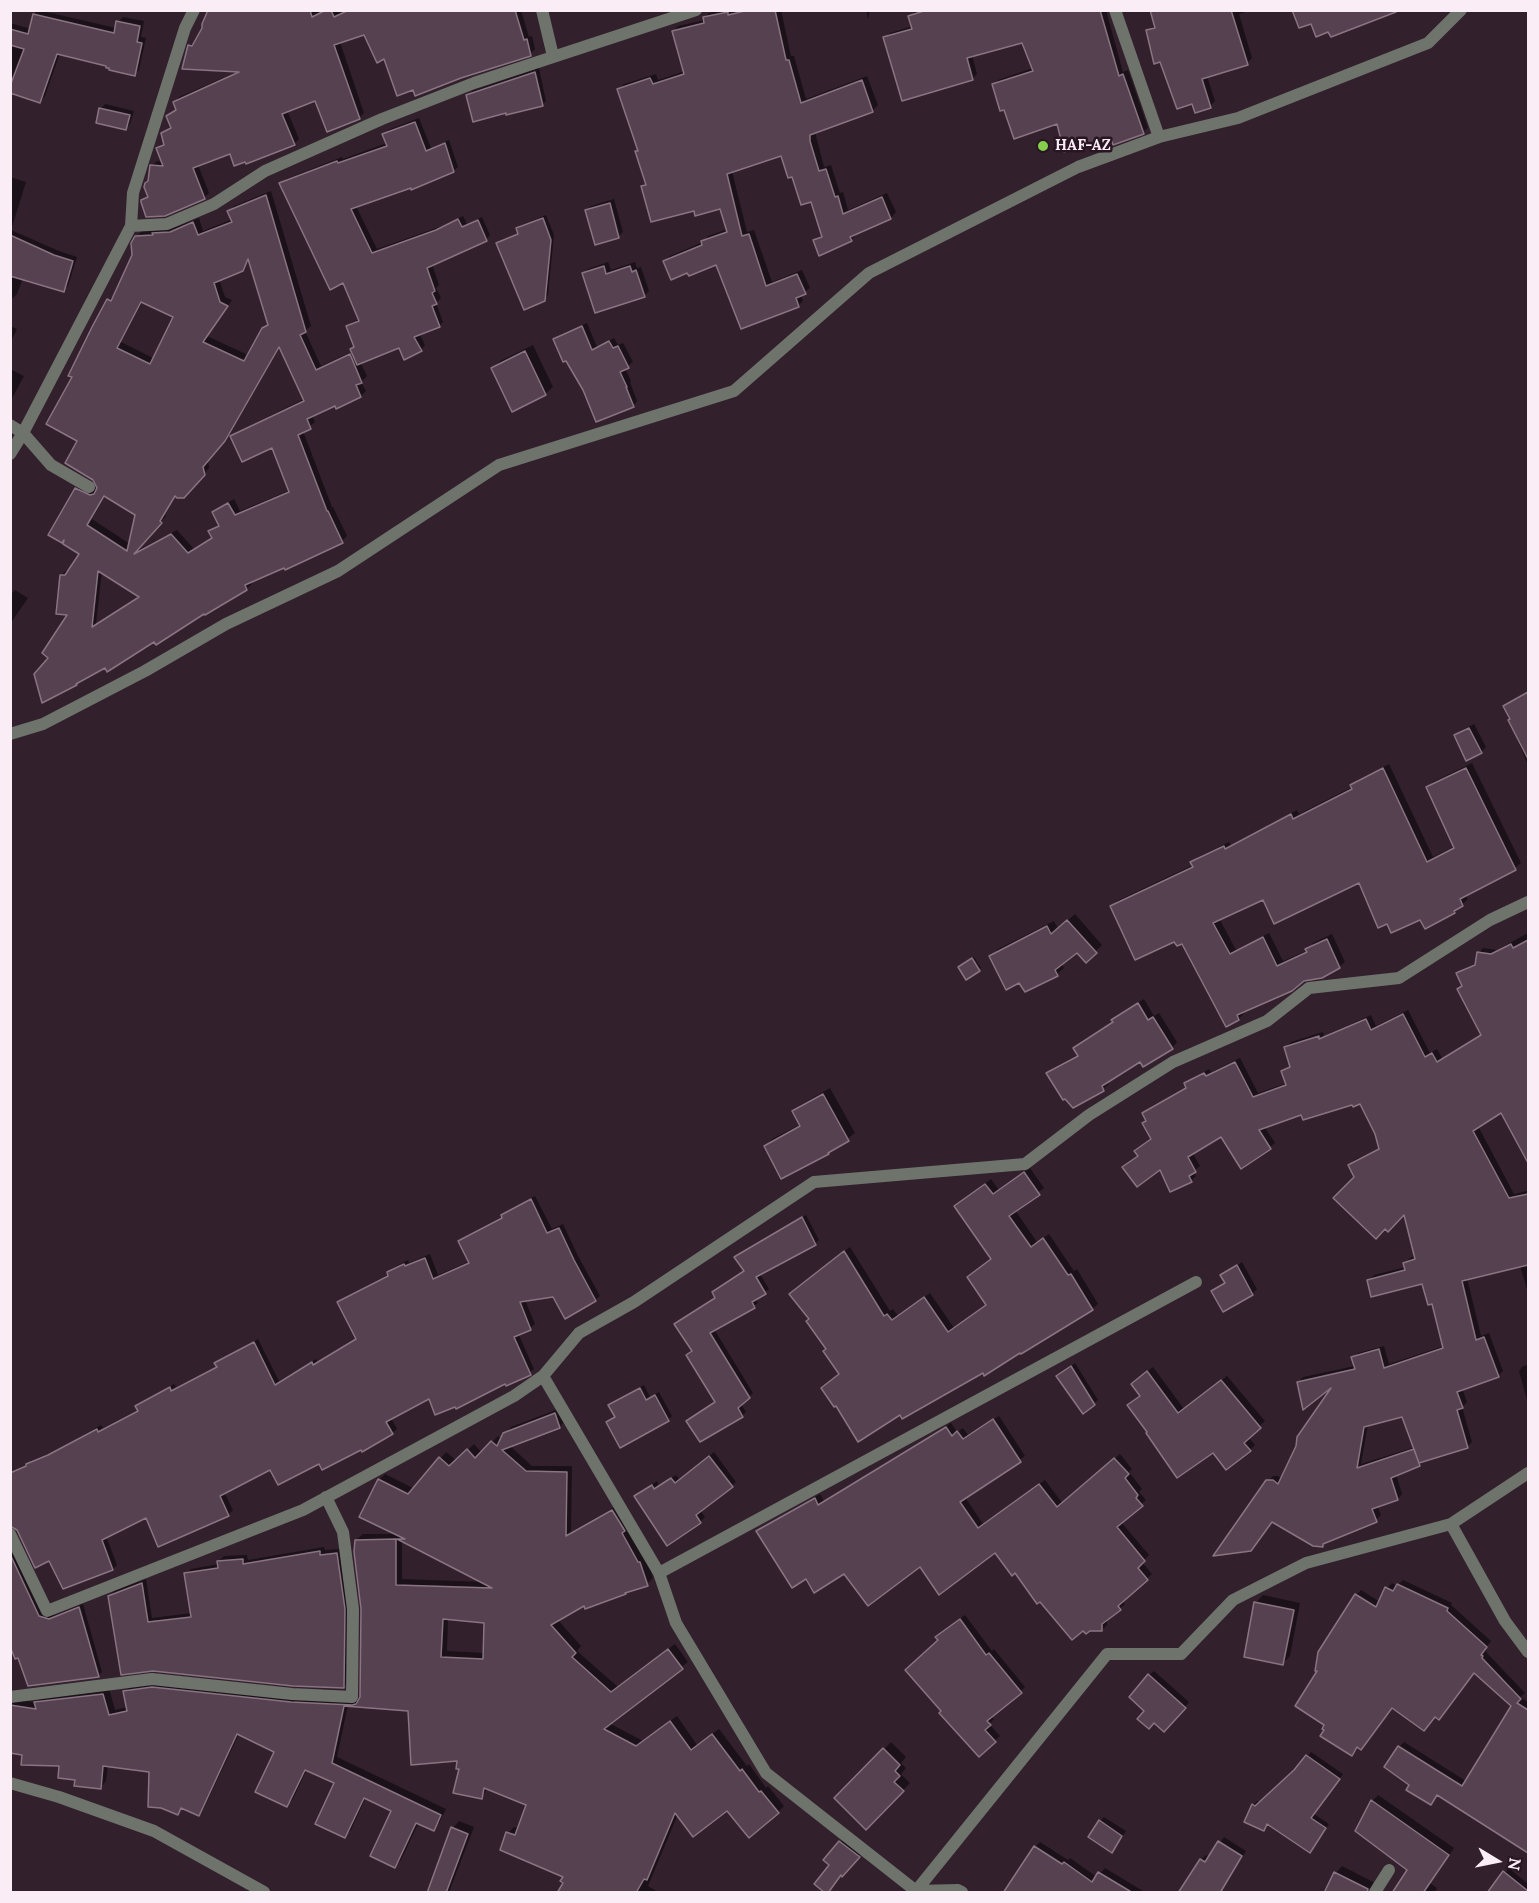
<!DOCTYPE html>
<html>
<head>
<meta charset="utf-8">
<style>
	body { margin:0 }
	#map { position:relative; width:1539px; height:1903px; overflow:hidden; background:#33202d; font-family:Lora,serif }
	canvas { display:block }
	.frame { position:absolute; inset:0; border:12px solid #faedf6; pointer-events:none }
	.north { position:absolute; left:1467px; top:1831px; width:60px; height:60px; -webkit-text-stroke:4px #281723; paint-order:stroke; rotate:100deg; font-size:16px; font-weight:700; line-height:24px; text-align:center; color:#faedf6 }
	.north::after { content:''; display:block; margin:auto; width:21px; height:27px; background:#faedf6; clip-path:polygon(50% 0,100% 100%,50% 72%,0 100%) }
</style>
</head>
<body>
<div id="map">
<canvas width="1539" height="1903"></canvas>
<div class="frame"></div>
<div class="north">N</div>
</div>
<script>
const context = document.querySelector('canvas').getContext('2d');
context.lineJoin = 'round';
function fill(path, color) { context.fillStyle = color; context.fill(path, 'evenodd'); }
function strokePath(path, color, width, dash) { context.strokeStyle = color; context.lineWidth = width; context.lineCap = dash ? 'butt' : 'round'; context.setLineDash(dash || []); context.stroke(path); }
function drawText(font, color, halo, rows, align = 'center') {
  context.font = font + ' Lora,serif'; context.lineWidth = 5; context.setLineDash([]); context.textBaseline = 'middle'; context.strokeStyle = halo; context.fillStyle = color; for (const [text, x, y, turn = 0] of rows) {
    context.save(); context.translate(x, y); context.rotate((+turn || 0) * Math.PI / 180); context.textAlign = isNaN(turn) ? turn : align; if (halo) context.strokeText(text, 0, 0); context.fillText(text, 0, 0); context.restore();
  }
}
fill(new Path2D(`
	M38,10L116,28L118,22L123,17L144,21L141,37L146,38L139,70L134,75L107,65L60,53L45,96L40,101L10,91V23L31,29L34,14Z
	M209,10H521L529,37L532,36L535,49L530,54L414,89L365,33L340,42L364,113L359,118L316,99L287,110L299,139L294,144L231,152L198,165L209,193L204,198L142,201L149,195L152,166L157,161L162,162L157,149L165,143L162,133L172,126L168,116L177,108L175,102L179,97L239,71L189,46L196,41Z
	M718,10H781L791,56H794L806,99L867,76L878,105L873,110L815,132L824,167L831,165L840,193L843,192L848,210L887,193L896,212L891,218L855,233L856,235L851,240L815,241L823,235L812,200L793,175L782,154L732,171L747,232L754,230L772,282L802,270L810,288L801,295L803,301L798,306L717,263L665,261L670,256L703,242L708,236L728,229L721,207L695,210L643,186L647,183L637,152L639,150L619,89L624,84L656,74L658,80L685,71L673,31L678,26L705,20L704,18L709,13Z
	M866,10H870L868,19Z
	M919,10H1106L1123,72L1128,70L1148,128L1143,132L1114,143L1112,136L1005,108L993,85L998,80L1033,68L1023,41L972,55L977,74L972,79L885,38L890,33L913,26L910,17L914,12Z
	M1152,10H1252L1239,14L1252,58L1247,63L1207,76L1215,101L1210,106L1193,102L1147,31L1155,25Z
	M539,68L546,101L542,105L507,111L467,96L472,91Z
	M105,104L134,111L130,124L126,129L101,109Z
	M419,118L431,148L449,140L458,167L453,171L356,206L377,249L442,226L463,216L467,224L482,217L490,235L486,240L432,264L439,285L436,288L441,298L436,303L443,322L439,326L419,333L425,345L421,350L399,346L360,362L367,376L361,382L366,391L361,396L337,407L336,404L312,415L315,422L303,431L332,507H333L347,536L342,541L250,581L252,584L246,589L80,680L76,684L51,657L70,614L61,575L67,570H70L81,553L76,489L81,484L96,491L99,488L79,441L74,377L109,300L114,295H115L134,255L136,237L142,231H157L159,228L176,227L199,218L203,231L233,219L229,211L234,206L271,191L311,326L305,331L321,366L353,351L355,346L347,327L352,322L360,319L344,281L281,183L286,179L342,157L343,159L387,143L384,135L388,130ZM250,259L269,323L264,329L248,355L207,336L232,300L225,297L219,279L242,270ZM143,301L175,316L153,358L121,342ZM280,346L304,399L237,432L232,437L273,446L290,490L240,511L234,499L220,507L214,512L220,524L210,531L213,537L194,549L177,530L134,552L166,516L165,515L176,495L189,491L209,468L208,460L230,434ZM106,495L137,514L130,544L92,519ZM102,571L140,596L96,624Z
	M10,177L26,182L11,230L59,251L77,257L68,286L63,291L23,278L17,294L13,298H10Z
	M614,199L623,232L618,236L587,210L591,206Z
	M546,215L554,235L548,295L544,299L498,244L501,240L519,233L517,228L521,225Z
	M608,262L611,270L635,262L637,268L641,267L649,291L644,296L583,274L588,269Z
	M587,323L597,347L614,338L618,345L623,343L633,362L625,368L631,381L630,382L637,401L633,406L584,390L555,339L559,335Z
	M10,326L17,329L10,343Z
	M533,345L553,387L545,394L493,368L500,361Z
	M10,369L24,376L10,402Z
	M15,590L28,598L10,624V595Z
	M1528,692V765L1516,737L1518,736L1511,718L1505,706Z
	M1474,724L1486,747L1481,752L1456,735L1460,731Z
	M1472,763L1521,863L1515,868L1465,894L1468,899L1454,912L1421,918L1359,881L1264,898L1219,918L1236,950L1269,933L1283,961L1308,950L1313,943L1332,934L1345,962L1339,967L1304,980L1243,1011L1244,1013L1239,1019L1227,1025L1183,942L1175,940L1112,907L1117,901L1193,865L1192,863L1198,857L1229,842L1231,845L1297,810L1299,814L1352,787V786L1357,780L1389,764L1433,857L1455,846L1428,788L1433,782Z
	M1075,914L1102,945L1086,961L1077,951L1061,963L1064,968L1057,974L1019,982L991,956L998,949L1054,921L1058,929Z
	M1528,933V1160L1501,1111L1478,1126L1514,1194L1527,1191L1528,1198V1293L1520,1266L1467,1278L1481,1336L1489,1333L1503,1371L1498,1376L1462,1388L1467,1402L1462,1407L1472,1442L1467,1447L1424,1460L1419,1465L1396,1474L1402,1494L1398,1499L1377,1505L1381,1515L1376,1520L1327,1540L1322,1545L1268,1481L1273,1476H1278L1282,1479L1336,1383L1298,1382L1303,1377L1355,1366L1353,1358L1358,1353L1384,1346L1389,1364L1444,1346L1433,1302L1423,1282L1369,1280L1374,1275L1406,1267L1405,1263L1410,1258L1416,1256L1405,1213L1355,1178L1350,1165L1354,1160L1380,1148L1376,1133L1361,1102L1302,1113L1264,1126L1275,1143L1242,1167L1221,1135L1192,1152L1200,1166L1193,1172L1196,1176L1191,1181L1161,1168L1129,1162L1139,1155L1136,1151L1152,1138L1148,1120L1144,1113L1149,1108L1187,1086L1186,1084L1191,1079L1209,1069L1211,1072L1240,1058L1258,1093L1287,1083L1283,1071L1291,1065L1286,1047L1291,1042L1323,1032L1324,1036L1371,1015L1376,1026L1408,1010L1430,1053L1437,1049L1442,1058L1482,1034L1459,989L1463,985L1458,974L1463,969L1477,963L1479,953L1483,948L1497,950ZM1403,1415L1415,1447L1361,1464L1368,1424Z
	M974,957L981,968L966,978L962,965Z
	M1144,999L1154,1016L1159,1013L1177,1042L1172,1048L1141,1060L1107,1081L1109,1084L1103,1089L1048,1074L1053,1068L1079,1054L1075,1048L1080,1042L1114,1021L1119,1014Z
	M830,1088L855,1133L828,1153L782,1177L766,1146L772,1139L801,1124L794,1112L800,1105Z
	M1030,1168L1044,1188L1015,1210L1037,1242L1049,1234L1074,1271L1077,1269L1098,1304L1092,1309L983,1371L900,1413L841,1374L811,1319L797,1288L850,1247L890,1311L893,1309L898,1316L930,1293L954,1328L988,1304L968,1277L993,1258L956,1206L991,1179L999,1190Z
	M535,1196L552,1229L563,1224L578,1256L600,1296L595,1300L554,1295L525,1300L535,1324L530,1328L518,1333L534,1369L528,1374L506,1382L429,1397L391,1418L397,1429L392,1433L362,1448L320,1462L270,1468L224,1492L233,1510L228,1515L146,1516L106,1536L117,1565L113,1569L64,1588L50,1559L18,1529L10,1524V1472L27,1464L32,1460L54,1452L101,1425L103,1428L139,1409L137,1406L141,1402L174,1384L176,1387L218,1366L216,1363L221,1359L258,1339L279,1381L316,1359L318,1362L357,1338L339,1302L343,1298L389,1274L388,1273L393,1268L408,1260L409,1263L430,1254L438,1275L470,1261L460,1241L464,1237L503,1216L507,1211Z
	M806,1215L819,1240L815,1244L760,1274L769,1289L756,1298L758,1303L714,1329L753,1393L741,1404L746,1412L742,1416L716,1401L680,1321L717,1297L714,1292L717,1288L745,1270L736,1257L740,1253Z
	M1242,1262L1257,1289L1253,1293L1223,1310L1213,1292L1226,1282L1222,1275Z
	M1075,1363L1098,1400L1083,1412L1058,1376Z
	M1528,1365V1404L1519,1371L1523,1366Z
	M1153,1367L1184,1409L1227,1376L1265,1421L1248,1437L1255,1445L1250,1450L1213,1451L1138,1379Z
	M644,1385L650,1397L659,1392L672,1416L668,1420L608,1423L616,1416L610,1405L614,1401Z
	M561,1408L565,1421L559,1427L509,1445L532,1466H572L571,1532L618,1505L646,1556L653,1578L647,1584L584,1604L557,1619L581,1646L577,1651L618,1687L675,1644L688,1662L609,1723L643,1741L677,1716L697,1745L719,1729L747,1766L749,1764L766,1788L768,1786L784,1806L778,1812L727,1809L678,1814L648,1886L658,1892H559L565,1882V1876L508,1833L514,1827L519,1828L528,1804L488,1788L481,1798L461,1768L459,1759L409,1709L348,1705L337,1757L446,1809L439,1823L433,1829L419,1822L401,1860L395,1866L393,1810L366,1797L351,1830L344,1836L336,1783L307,1769L293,1799L287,1805L276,1752L239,1734L204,1808L198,1814L183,1807L178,1813L151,1770L108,1765L106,1781L100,1788L76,1778L61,1765L23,1754L10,1752V1699L36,1702L42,1697L109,1688L115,1710L128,1707L125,1691L131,1685L159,1682L298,1697L361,1699L363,1609L356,1540L363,1534H397L379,1480L385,1474L415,1489L446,1452L457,1461L474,1444L482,1453L498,1436L502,1439L511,1427ZM402,1540L484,1582L402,1579ZM448,1618L486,1622L485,1653L447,1651Z
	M999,1416L1025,1456L965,1497L983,1524L1045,1480L1063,1504L1120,1454L1132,1469L1129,1472L1142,1489L1139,1492L1146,1500L1121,1522L1149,1555L1142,1562L1152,1574L1122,1601L1125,1604L1107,1619V1625L1102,1630H1089L1016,1571L995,1551L921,1565L806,1577L758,1531L762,1527L820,1494L824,1501L951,1423L957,1432L963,1428L968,1435Z
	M714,1452L736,1482L700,1510L705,1517L700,1522L668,1544L636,1496L657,1481L659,1486L676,1475L680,1480Z
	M10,1541L43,1612L55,1615L83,1604L102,1672L98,1676L19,1656L10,1641Z
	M324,1547L325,1550L342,1549L349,1604L348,1682L343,1687L153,1669L109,1596L114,1591L146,1579L152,1618L192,1613L186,1574L191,1569L219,1564V1561L224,1556L247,1555L248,1560Z
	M1403,1580L1452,1603L1451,1605L1491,1641L1485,1649L1487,1650L1486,1652L1525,1693L1520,1697L1528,1702V1851L1438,1794L1431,1803L1411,1784L1399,1747L1404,1742L1466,1781L1513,1706L1474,1672L1444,1713L1439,1718L1435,1715L1424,1729L1393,1707L1366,1743L1361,1748L1358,1746L1352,1754L1327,1724L1320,1670L1319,1652L1356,1595L1361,1590L1380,1602L1387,1588L1392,1583L1397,1586Z
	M1263,1595L1300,1603L1290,1656L1283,1663L1256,1603Z
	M965,1615L992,1651L994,1649L1025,1687L991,1716L994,1719L989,1724L1000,1736L979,1755L943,1711L940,1640L942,1632Z
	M1154,1671L1189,1702L1169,1726L1146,1711L1149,1675Z
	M891,1742L906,1757L901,1763L906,1768L901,1774L910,1783L866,1828L836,1798Z
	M1311,1752L1343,1774L1314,1814L1329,1824L1314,1847L1268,1823L1263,1829L1253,1805L1257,1801L1261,1803L1297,1770Z
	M1378,1795L1454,1848L1430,1883L1437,1888L1435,1892H1394L1409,1870L1372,1801Z
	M1104,1817L1126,1831L1116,1846L1100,1821Z
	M459,1821L474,1827L449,1892H428L453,1828Z
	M1224,1837L1246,1851L1221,1892H1180L1201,1860L1206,1855L1210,1857Z
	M844,1839L862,1853L846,1871L831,1865L825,1860Z
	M1040,1842L1068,1860L1070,1858L1097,1877L1105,1868L1143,1891L1141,1892H1026L1035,1847Z
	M1342,1866L1373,1882L1374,1890L1378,1892H1326L1336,1873Z
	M1509,1868L1528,1884V1892H1489Z`), '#0007');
const building = new Path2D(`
	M208,10H310L312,17L326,10H331L334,17L349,10H515L524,40L527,39L531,56L461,78L415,96L413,90L397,96L384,59L377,63L364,35L334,45L360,119L327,132L315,101L282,114L295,145L246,164L245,162L234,166L230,154L193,168L205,199L165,216L146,217L141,202V200L148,197L144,187L145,183L148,181L150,165L163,166L156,148L164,145L161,133L171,128L166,116L176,110L173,102L239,72L182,69L188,45L192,46L202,28V24Z
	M749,10H775L786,60H789L801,103L862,80L873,112L810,135V141L819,171L826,169L835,197L838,196L843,214L882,197L891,219L850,237L852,241L819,256L813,240L822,237L811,202L801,205L792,177L788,178L781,156L727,174L742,236L749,234L766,286L797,274L806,294L796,298L799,307L741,329L716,265L689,276L687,273L671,280L663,261L702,245L701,241L727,232L720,209L695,216L694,211L651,222L641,186L646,185L635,151H638L617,89L650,78L653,84L684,74L672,31L704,23L703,17L728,12V15Z
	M927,10H1100L1119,76L1123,74L1144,134L1113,145L1111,138L1064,152L1057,124L1014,139L1004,110L1000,111L992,84L1033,71L1022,43L967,58L973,80L902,101L883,37L912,29L908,16Z
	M1150,10H1231L1248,65L1202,79L1211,108L1195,113L1192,104L1177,109L1160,62L1154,64L1146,30L1155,28Z
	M1292,10H1395L1396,12L1331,37L1328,32L1316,37L1311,24L1299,28Z
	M33,14L114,33L116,21L140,26L137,42L142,43L135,76L109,70V68H106V66L57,54L40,103L10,93V86L24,49L10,45V29L28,34Z
	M535,72L543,106L506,115V113L473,122L466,95Z
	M99,108L130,115L126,130L96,123Z
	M415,122L426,151L445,143L454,172L411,190V188L351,209L372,253L436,230L458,219L462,227L478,220L487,241L427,268L435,291L432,293L437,304L432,306L440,327L414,337L422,351L404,360L399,348L357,365L350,349L354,347L346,326L359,321L343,283L330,290L279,183L337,161L338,163L387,146L382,134Z
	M266,195L306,332L300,335L316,370L350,354L362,383L356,385L361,397L336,409L335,406L307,419L311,429L298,435L327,511H328L343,543L285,570L284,568L245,585L247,590L205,615L204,614L156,645L154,642L107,672L105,668L76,684L77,685L42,703L34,674L48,658L42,653L67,615L56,614L60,575H65L79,554L63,544L64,540L62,543L48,535L75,488L90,495L94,494L97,488L93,480L65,463L77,441L46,424L72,377L68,376L92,327L107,299L111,301L132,255L131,243L135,236L153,235L152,233L170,232L193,222L198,235L232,222L227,211ZM248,259L268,325L262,328L244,361L203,342L228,306L220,302L214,283L243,271ZM141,302L173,317L150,364L117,348ZM279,347L304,401L230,436L242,462L272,448L289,492L235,515L228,503L212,512L219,526L208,531L212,538L188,553L171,534L134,554L162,523L160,521L175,496L177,498H184L205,475L203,467L225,441ZM104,496L135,515L127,551L87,525ZM98,571L139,597L92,627Z
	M610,203L619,238L595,245L585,210Z
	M543,218L551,240L545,301L524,310L496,243L518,234L516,228Z
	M10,235L54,255L73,261L64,292L10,276Z
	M604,266L606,274L630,266L632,272L636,270L645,297L595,313L582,273Z
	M582,326L592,350L609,341L613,348L618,346L629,368L620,372L627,387H626L634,407L596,422L583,390L566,361L563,362L553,339Z
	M525,351L546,395L512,412L491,368Z
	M1528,692V759L1508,720L1510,719L1503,706Z
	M1469,728L1482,753L1466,761L1454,735Z
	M1383,768L1427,862L1454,848L1426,787L1466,768L1516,870L1460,899L1463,906L1454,911L1455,913L1425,929L1420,920L1391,933L1387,924L1378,928L1359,883L1274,924L1263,900L1213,923L1230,954L1263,937L1277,966L1307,952L1305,949L1327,939L1340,968L1322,978L1304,981L1292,991L1237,1015L1239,1020L1226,1027L1182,944L1177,946L1174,942L1135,960L1110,906L1193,867L1190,862L1224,846L1225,849L1291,814L1293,819L1352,789L1350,785Z
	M1067,920L1097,953L1086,963L1077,953L1055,970L1058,976L1025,992L1019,983L1006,990L989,956L1047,926L1051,934Z
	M1528,940V1163L1501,1113L1473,1131L1509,1198L1528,1194V1265L1462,1281L1476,1340L1484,1337L1499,1377L1457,1392L1463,1408L1457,1410L1468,1448L1419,1463L1402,1417L1364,1427L1357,1468L1414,1449L1420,1466L1391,1478L1398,1500L1372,1509L1377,1522L1323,1544V1547L1313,1546L1272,1522L1251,1551L1213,1556L1266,1480H1273L1278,1484L1296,1446L1297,1437L1331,1388L1303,1410L1297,1382L1355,1369L1351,1357L1379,1349L1384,1368L1443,1348L1432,1304L1428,1305L1422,1284L1371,1297L1367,1280L1405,1270L1403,1263L1415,1259L1404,1215L1388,1232L1385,1229L1376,1239L1333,1198L1354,1177L1348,1165L1379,1149L1375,1134L1360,1104L1353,1107L1352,1105L1303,1120L1301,1115L1259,1130L1271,1149L1241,1169L1221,1137L1188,1157L1196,1172L1189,1176L1192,1182L1170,1192L1160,1170L1137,1187L1122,1167L1138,1156L1134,1151L1151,1139L1142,1123L1146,1121L1142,1113L1186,1088L1184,1083L1204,1073L1206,1076L1235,1062L1253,1097L1286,1085L1281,1071L1290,1067L1284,1047L1319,1036V1039L1366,1019L1371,1030L1403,1014L1425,1057L1432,1053L1437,1062L1481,1035L1457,989L1462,986L1456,973L1475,965L1477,952L1491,954L1511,944L1513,948Z
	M972,958L980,971L966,980L958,967Z
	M1138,1003L1148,1020L1153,1017L1173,1049L1143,1067L1140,1062L1102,1086L1104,1091L1073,1108L1065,1099L1063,1100L1046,1073L1078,1056L1073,1048L1113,1022L1111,1020Z
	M823,1094L849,1141L828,1153L829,1154L781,1179L764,1146L800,1126L792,1111Z
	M1024,1172L1040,1195L1009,1216L1031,1247L1043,1238L1068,1275L1071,1274L1093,1310L1021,1354L1020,1353L984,1376L983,1373L902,1419L900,1415L858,1442L836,1406L834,1407L821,1388L839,1374L823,1351L826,1349L806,1321L809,1319L789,1294L844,1251L884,1316L887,1314L892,1320L924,1297L948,1332L986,1305L967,1277L991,1259L954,1206L985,1184L993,1194Z
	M531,1199L547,1233L559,1228L574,1260L596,1301L565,1319L553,1297L520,1302L531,1330L514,1337L531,1375L506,1386L505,1384L456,1409L455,1407L435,1415L429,1399L386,1422L393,1434L362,1452L361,1450L322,1470L319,1464L278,1485L270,1470L220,1496L229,1516L158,1547L146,1518L102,1540L113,1570L63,1589L49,1561L35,1568L17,1530L10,1526V1473L26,1466V1464L48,1455L97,1429L98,1432L138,1411L135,1406L170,1387L171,1391L217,1367L214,1363L254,1342L275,1385L312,1362L313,1365L356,1339L337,1302L388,1276L387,1272L404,1264L405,1266L425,1258L433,1279L469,1263L458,1241L502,1218L501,1215Z
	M802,1217L816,1245L756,1277L766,1294L752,1302L755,1308L710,1333L750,1398L738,1408L743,1417L700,1442L686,1421L715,1402L686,1355L692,1351L674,1324L715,1298L712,1292L744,1271L734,1257Z
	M1237,1265L1253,1295L1223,1312L1211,1291L1225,1283L1220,1275Z
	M1071,1366L1095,1405L1083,1414L1056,1376Z
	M1147,1371L1178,1413L1221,1380L1261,1428L1244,1443L1251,1451L1226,1470L1213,1453L1177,1478L1146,1433L1147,1432L1127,1405L1140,1396L1131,1384Z
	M640,1388L646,1400L655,1395L669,1421L620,1448L606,1422L615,1417L608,1405Z
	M555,1413L560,1428L502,1450L526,1471L567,1472L566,1536L612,1510L625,1531L622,1533L638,1562H640L648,1586L625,1593L626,1594L585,1609L584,1606L551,1625L576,1653L572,1657L611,1692L668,1649L683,1669L604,1729L636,1746L670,1721L691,1750L712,1734L740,1771L742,1769L759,1792L761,1791L779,1813L749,1838L727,1811L693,1837L675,1813L647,1880L644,1879L636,1893H557L563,1883L560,1881L563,1877L500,1850L506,1832L515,1835L526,1805L484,1788L482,1799L453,1793L459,1769H456L457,1761L411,1765L408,1711L344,1706L332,1763L441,1815L434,1831L416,1823L395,1868L370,1856L391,1811L364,1798L345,1838L315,1824L334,1783L305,1770L287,1807L255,1792L274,1752L237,1734L199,1816L181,1808L178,1815L161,1808L148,1807L149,1772L103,1766L101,1789L74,1786L75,1780L58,1778L59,1766L21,1765L22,1755L10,1753V1705L36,1709L34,1702L103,1694L109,1715L127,1711L123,1691L152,1687L291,1702L352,1705L356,1704L360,1697L361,1609L354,1552L355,1540L396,1539V1585L492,1588L397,1539H405L359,1517L378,1479L408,1494L439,1457L449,1466L467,1449L475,1458L491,1441L497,1446L503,1433ZM443,1619L484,1623L483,1659L441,1657Z
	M993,1419L1021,1462L960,1502L978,1528L1039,1484L1057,1507L1114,1458L1129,1474L1125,1478L1138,1495L1136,1498L1143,1506L1117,1527L1145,1561L1138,1568L1148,1580L1118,1606L1121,1610L1102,1624V1631H1090L1086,1634L1083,1631L1072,1640L1040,1602L1037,1604L1015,1573L1012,1576L995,1553L939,1595L920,1567L868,1606L844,1574L814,1593L806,1579L792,1588L756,1531L815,1498L818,1505L946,1427L952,1436L957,1431L963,1439Z
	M709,1456L733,1487L696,1515L701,1523L667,1546L634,1496L652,1485L654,1489L671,1478L675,1483Z
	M320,1551V1555L337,1553L345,1609L344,1688L293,1686L153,1671L121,1675L108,1596L142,1583L148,1622L191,1617L184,1573L218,1568L217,1561L243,1559V1564Z
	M10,1554L39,1616L49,1619L79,1607L99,1677L28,1686L18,1658L15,1659L10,1646Z
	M1397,1584L1448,1608L1447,1611L1487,1647L1481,1655L1483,1656L1482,1658L1521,1699L1517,1703L1528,1710V1853L1437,1795L1431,1805L1406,1790L1409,1785L1384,1767L1398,1746L1462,1786L1511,1706L1474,1673L1439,1720L1435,1717L1424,1731L1392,1708L1361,1750L1357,1747L1352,1756L1320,1736L1324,1730L1322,1729L1324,1725L1295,1706L1317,1671H1315L1318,1652L1355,1594L1376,1607L1385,1587L1393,1591Z
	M1254,1602L1294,1610L1283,1665L1244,1657Z
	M960,1619L986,1655L989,1653L1022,1693L987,1721L991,1725L985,1730L996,1742L979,1757L939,1713L941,1711L905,1670L938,1640L935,1637Z
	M1148,1674L1186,1708L1164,1732L1154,1723L1149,1729L1137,1719L1144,1711L1129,1697Z
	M883,1748L900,1765L895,1771L900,1776L894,1782L904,1791L866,1830L834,1798Z
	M1306,1755L1340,1779L1311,1818L1326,1828L1310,1853L1267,1824L1264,1831L1244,1822L1252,1804L1255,1806L1294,1770Z
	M1371,1800L1449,1855L1423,1893H1392L1407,1870L1355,1831Z
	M1099,1820L1122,1836L1112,1853L1088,1837Z
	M451,1827L468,1834L446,1893H427Z
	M839,1841L860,1857L842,1877L841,1875L828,1893H825L814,1884L829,1865L823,1860Z
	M1218,1841L1242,1856L1220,1893H1178L1200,1859L1205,1862Z
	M1034,1846L1062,1864L1064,1862L1092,1882L1098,1872L1133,1893H1003Z
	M1503,1871L1528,1891V1893H1487Z
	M1334,1872L1368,1889L1367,1893H1324Z`);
fill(building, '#55414f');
strokePath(building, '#8a7483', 1.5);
strokePath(new Path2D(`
	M542,10L553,56
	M1115,10L1159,137
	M131,226L167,224L214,204L265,171L382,119L474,83L696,10
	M10,425L23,433L51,465L89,487
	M10,454L23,433L131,226L133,193L185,28L194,10
	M10,734L43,724L145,671L226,624L338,571L499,465L734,391L869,273L1078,167L1159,137L1238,118L1428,43L1461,10
	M543,1376L579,1333L634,1302L814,1182L1025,1164L1089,1115L1173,1062L1267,1021L1309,988L1399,978L1490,920L1528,902
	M1451,1524L1528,1473
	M10,1534L47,1611L303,1510L514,1396L543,1376L659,1573L676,1623L766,1773L916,1891
	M659,1573L1196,1282
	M10,1697L152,1679L292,1694L352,1697L353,1609L343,1532L326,1497
	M10,1783L59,1797L154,1831L264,1892
	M962,1892L958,1890L916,1891L1107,1654H1181L1233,1600L1306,1563L1451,1524L1505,1621L1528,1652
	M1375,1892L1389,1870`), '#6e746b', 12);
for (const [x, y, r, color] of [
	[1043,146,6,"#85cf4c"]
]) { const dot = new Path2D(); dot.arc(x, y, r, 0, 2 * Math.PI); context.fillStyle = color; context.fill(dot); strokePath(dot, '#281723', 2); }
drawText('bold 15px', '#faedf6', '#281723', [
	["HAF-AZ",1055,146]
], 'left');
</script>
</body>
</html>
